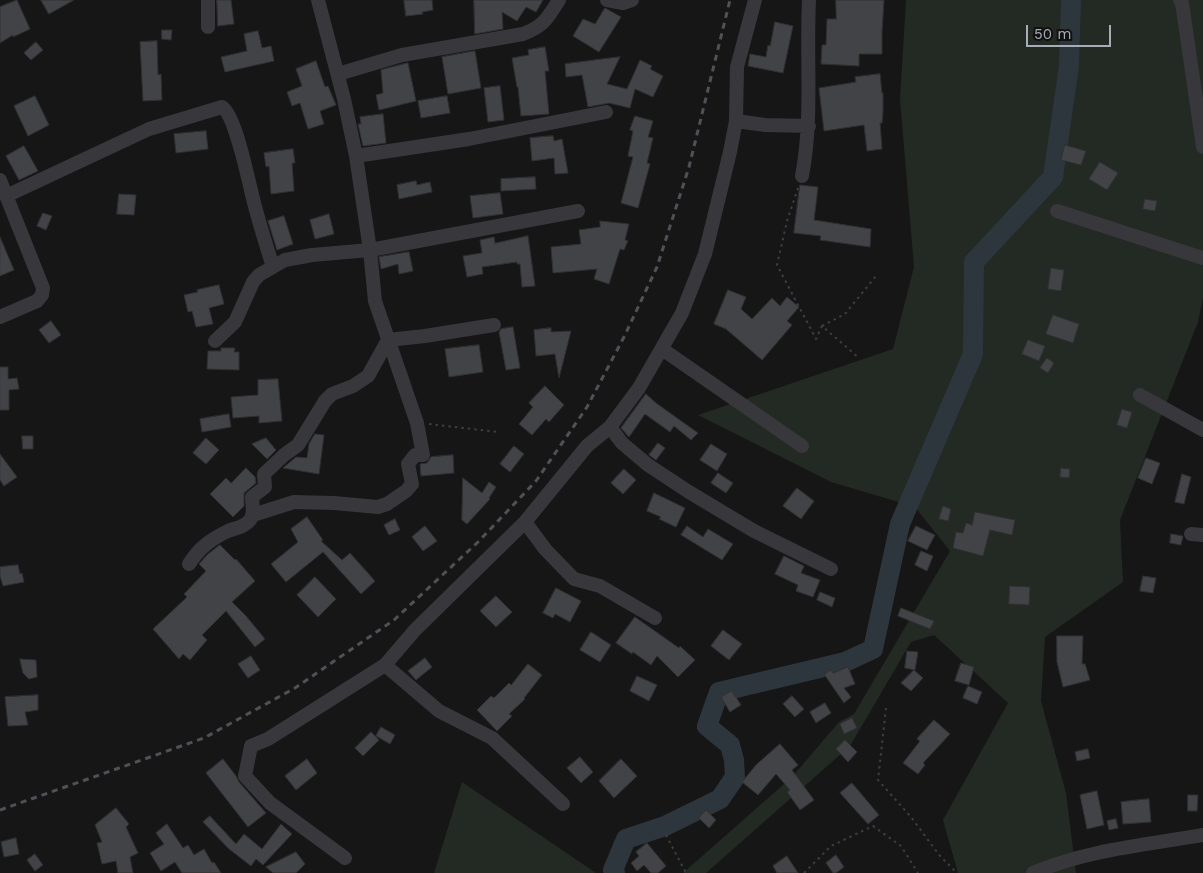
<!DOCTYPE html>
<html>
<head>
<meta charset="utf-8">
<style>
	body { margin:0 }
	#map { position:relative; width:1203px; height:873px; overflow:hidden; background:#161617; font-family:"Work Sans",sans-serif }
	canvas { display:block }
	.scale { position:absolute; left:1026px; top:25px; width:85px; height:22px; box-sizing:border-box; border:2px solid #a8acb7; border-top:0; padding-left:6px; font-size:15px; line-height:18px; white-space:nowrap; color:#a8acb7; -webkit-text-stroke:4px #111112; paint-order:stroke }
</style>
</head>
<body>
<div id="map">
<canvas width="1203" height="873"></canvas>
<div class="scale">50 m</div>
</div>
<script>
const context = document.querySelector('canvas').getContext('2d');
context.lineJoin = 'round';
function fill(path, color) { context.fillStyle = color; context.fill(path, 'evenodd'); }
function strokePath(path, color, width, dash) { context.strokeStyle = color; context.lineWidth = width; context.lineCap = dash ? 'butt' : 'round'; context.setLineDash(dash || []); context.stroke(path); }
fill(new Path2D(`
	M906,0H1203V298L1198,322L1120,520L1123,582L1045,637L1041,701L1066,793L1076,873H958L943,820L1008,703L934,635L911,642L850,746L706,873H683L792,777L839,722L854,714L950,551L915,507L831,482L698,415L893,349L914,267L900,99Z
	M462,782L596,873H434Z`), '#222a23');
strokePath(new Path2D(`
	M615,873L613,870L626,839L665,826L720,799L735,777L734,760L730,745L707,726L719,692L845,662L873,649L900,524L973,354L974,262L1053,177L1069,66L1071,0`), '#2e363d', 20);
const building = new Path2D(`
	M17,0L30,29L13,37V35L0,43V7Z
	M41,0H74L49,14Z
	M217,0H231L234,24L218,26Z
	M404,0H432L433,10L422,12L423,14L406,16Z
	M474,0H543L536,12L526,7L517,21L502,12L503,29L475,34Z
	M836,0H884L882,32V54H859V66L821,64L822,45H826L827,19H836Z
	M605,8L621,17L599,52L573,36L583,19L595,24Z
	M775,22L793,26L783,73L748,66L750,54L766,57L768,45L770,46Z
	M162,30H172L171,40L162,39Z
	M258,31L262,48L271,46L274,61L225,72L221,57L247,51L244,34Z
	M157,41L158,75L161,74L162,100L143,101L140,42Z
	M36,42L43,50L31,60L24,53Z
	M545,47L549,71H545L549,114L521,116L518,87H517L512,58L529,55L528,50Z
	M475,51L481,88L448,94L442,57Z
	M620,57L607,84L627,89L640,60L652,66L650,69L663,76L653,97L635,89L630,108L609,103L588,107L582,75L566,77L565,64Z
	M316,61L325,87L328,86L336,105L320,111L324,124L308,129L300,103L292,106L287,92L302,86L296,69Z
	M408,63L416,101L379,110L376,95L383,93L381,70Z
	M880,74L882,93H883V112L882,123H880L882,149L867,151L864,125L824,131L819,88L856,82L855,77Z
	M500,86L504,120L488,122L484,88Z
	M35,96L49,125L28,136L14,106Z
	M447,96L450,113L421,118L418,101Z
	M383,114L386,143L363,146L358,124H361L360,117Z
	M635,116L653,121L648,137L653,138L647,163L650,164L638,208L621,203L633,157L628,156L633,131L630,130Z
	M206,131L208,149L176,153L174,134Z
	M553,136L554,141L562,139L568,173L555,174L554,158L532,161L530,138Z
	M1065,145L1086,151L1081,165L1061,160Z
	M24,146L38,171L19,180L6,156Z
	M293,149L295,163H292L294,191L271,194L269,166L266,167L264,153Z
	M1100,162L1118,173L1107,190L1089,179Z
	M535,177L536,189L501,191V179Z
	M416,181L417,185L430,182L432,192L399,199L397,185Z
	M800,185L818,187L814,220L871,229L870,247L820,240L821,236L794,233Z
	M500,193L503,214L473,218L470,196Z
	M119,194L136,195L134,215L117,214Z
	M1145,199L1157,201L1155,211L1143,209Z
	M43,213L52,216L46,230L37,226Z
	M329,214L334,234L315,239L310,220Z
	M284,216L293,244L277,250L268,221Z
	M600,221L629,224L625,240L628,241L624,250L620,249L609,284L594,279L597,269L553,273L551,247L581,244L579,230L600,227Z
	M528,236L535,286L522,287L520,264H517V262L482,267L483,274L467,277L463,256L482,253L480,240L494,237L495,243Z
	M0,237L14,270L0,276Z
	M409,252L413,271L399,274L398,264L381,269L379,257Z
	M1051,268L1064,270L1061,291L1048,289Z
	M219,285L224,304L209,308L213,324L196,327L192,311L188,312L184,295L198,292L197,290Z
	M728,290L746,297L741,309L752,319L772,298L780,306L787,297L799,307L787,321L792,325L762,360L726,329L714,324Z
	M1053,315L1079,324L1073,343L1046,334Z
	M51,321L61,335L49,343L39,330Z
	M513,327L520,368L506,370L499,332L501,329Z
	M551,328V332L571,331L559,378L555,354L536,356L534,330Z
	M1028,340L1045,346L1039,361L1022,354Z
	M479,345L483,372L449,377L445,349Z
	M221,348H235L234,352H239V370L207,369L208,351H221Z
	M1047,358L1054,363L1048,373L1040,368Z
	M0,367H8V379L17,378L19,389L9,390V410H0Z
	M278,379L282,421L259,423V416L233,418L231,397L258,395V380Z
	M545,386L564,405L549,422L546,419L532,435L519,424L533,407L529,403Z
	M646,394L656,403L698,433L691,440L674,426L670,432L645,414L629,437L621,428Z
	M1122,409L1132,412L1127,428L1117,425Z
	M229,414L231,427L202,432L200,419Z
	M315,434L324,435L319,474L283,468L296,457L307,458L309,444Z
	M22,436H33V449H23Z
	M206,438L219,450L206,464L193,453Z
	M266,438L276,450L267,459L252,444Z
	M658,443L665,448L656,460L649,455Z
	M711,444L727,454L717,471L700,460Z
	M514,446L524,454L510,472L500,464Z
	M0,454L17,477L4,486L0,480Z
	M453,455L454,473L421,476L420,464L427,463L431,457Z
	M1146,458L1160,463L1152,484L1138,478Z
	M246,468L255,477L256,483L244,493V506L233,517L210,494L226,478L231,483Z
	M1061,468L1070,469L1069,478L1060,477Z
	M624,469L636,480L623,494L611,483Z
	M718,473L733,483L726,493L711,483Z
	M1182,474L1191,477L1184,504L1175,502Z
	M463,478L482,493L489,482L496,487L489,498L490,499L467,524L462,520Z
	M797,488L814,501L801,519L783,506Z
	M654,493L685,508L676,527L659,519L661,517L647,511Z
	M943,506L951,509L948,521L939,519Z
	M975,512L1015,520L1012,535L990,530L983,556L953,548L956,532L963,533L966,523L972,525Z
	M307,517L323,540L321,541L342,560L350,553L375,581L361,594L323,552L286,582L271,564L298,542L291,529Z
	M395,519L400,530L389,535L384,525Z
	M425,526L437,541L423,551L412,537Z
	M687,526L703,537L708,529L733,544L722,560L681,535Z
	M916,526L935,535L927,550L908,541Z
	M1171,534L1183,536L1181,545L1170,543Z
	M220,545L235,560L236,559L255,581L232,602L246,616L265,639L255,647L226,611L202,635L207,640L190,660L183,654L179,659L153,629L187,597L184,594L206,571L199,564L207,555Z
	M921,551L933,556L927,571L915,565Z
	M784,556L804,566L801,573L820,580L813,597L796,591L798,585L775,574Z
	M18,565L20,574L22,573L24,582L3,586L0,576V567Z
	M1143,576L1156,578L1153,593L1140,591Z
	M315,577L336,599L318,617L297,595Z
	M1010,586L1030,587L1029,605L1009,604Z
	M556,588L581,601L570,622L555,614L553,618L543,613Z
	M820,592L835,598L832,607L817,600Z
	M496,596L512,612L496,627L480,611Z
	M901,608L934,621L930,629L898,616Z
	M635,617L679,648L680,646L695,660L678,677L657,656L651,665L633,652L632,654L616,643Z
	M723,630L742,644L729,660L711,646Z
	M591,632L611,645L600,662L580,650Z
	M1057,636H1083L1082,664H1085L1090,680L1063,687L1057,662Z
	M907,651L918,652L915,670L905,668Z
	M251,656L260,670L248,678L238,664Z
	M425,658L432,667L416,680L408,671Z
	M20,659L36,660L37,677L29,679L23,673Z
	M961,663L974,667L969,685L955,681Z
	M528,664L542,675L524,698L525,699L509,714L512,716L497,731L477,710L491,696L494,698L509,683L511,685Z
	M848,667L855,684L844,688L851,697L844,703L824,674L831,670L833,673Z
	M914,670L923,678L911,691L901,683Z
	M637,676L657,685L649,701L630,691Z
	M968,686L982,692L977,704L963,698Z
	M732,691L741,705L730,712L721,697Z
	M38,695V710L25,712L28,725L8,726L5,697Z
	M792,696L804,709L795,717L783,704Z
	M825,703L831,713L816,723L810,712Z
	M852,718L857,728L844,734L840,724Z
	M934,720L950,734L923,763L925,765L918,774L903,763L920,741L917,739Z
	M381,727L395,735L390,744L376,736Z
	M371,732L379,740L363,756L355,748Z
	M845,740L857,752L848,762L836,749Z
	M780,744L798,765L792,770L814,800L800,810L787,792L790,790L776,774L758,795L742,782L756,765Z
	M1088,749L1090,758L1077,761L1075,752Z
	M580,757L593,772L581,783L567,768Z
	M223,759L236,776L239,782L266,813L248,827L206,773Z
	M307,759L317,773L296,790L285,776Z
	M621,759L637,776L614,798L599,781Z
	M852,783L879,815L868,824L840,793Z
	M1097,791L1104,825L1087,829L1080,795Z
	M1188,795H1198L1197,811H1188Z
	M1149,799L1151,822L1123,824L1121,802Z
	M116,808L129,824L126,827L138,853L130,857L133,873H118L116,861L102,864L97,843L102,842L95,825Z
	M706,810L716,820L709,828L699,818Z
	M210,816L236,844L244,834L262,849L281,824L292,834L263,865L256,859L251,866L229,849L203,822Z
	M1116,819L1118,828L1109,830L1107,821Z
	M167,824L183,848L188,845L194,855L204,849L212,863L214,862L221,873H182L175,862L161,871L150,853L164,844L156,833Z
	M16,838L19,854L4,857L1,842Z
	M647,843L666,866L658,873H651L644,865L637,871L631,863L639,856L636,852Z
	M296,852L305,864L296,873H273L266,867Z
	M35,854L43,865L35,871L27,860Z
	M836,855L844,867L836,873H833L826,863Z
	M787,856L798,873H777L773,866Z`);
fill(building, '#424347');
strokePath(building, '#303033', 1);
strokePath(new Path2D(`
	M798,188L787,221L777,265L816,339L822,326L859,358
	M822,326L845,314L876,276
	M429,424L499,432
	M886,708L878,780L911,817L940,856L957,873
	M666,835L686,873
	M804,873L831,846L873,826L901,846L918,873`), '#3d3e43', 2, [2.5, 4]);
strokePath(new Path2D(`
	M208,0V27
	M607,0L623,3L632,0
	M1180,0L1182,3L1203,147
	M338,74L402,55L523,34C544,26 547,19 559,0
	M736,121L765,125L809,126
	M356,156L469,139L606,112
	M802,176C813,118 806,59 809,0
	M0,180L43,288L42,295L37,301L0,317
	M6,196L149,129L222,107C237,116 250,191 256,210C261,229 267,248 273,267
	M1057,211L1203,258
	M215,341L235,322L253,282L259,275L285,260L312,255L370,250L578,211
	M662,349L802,446
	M1140,395L1203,430
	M610,427L622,443L648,465L689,492L754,531L831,569
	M253,515L294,502L334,503L378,507L387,504L406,491L412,484L408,464L415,455H423L417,423L375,301L370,250L356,156L344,99L318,0
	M525,522L545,549L574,579L600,586L655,618
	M1191,534L1203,535
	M189,564C199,548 211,539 228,531C235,528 245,527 250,520C255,514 252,504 252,497L265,487L264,474L284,455L298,445L325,401L332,394L353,386L368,376L388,340L425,336L494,325
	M385,665L439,711L492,738L563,804
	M345,858L270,803L245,776L251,746L268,739L385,665L415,630L525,522L587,446L610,427L639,388L682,313L705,254L730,152L736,121L737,67L755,0
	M1033,873C1086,850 1146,845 1203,835`), '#37373c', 14);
strokePath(new Path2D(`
	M0,810L204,738L295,688L394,620L478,542L536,481L587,407L624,337L657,267L689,167L730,0`), '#505157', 3, [6, 5]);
</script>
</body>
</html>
